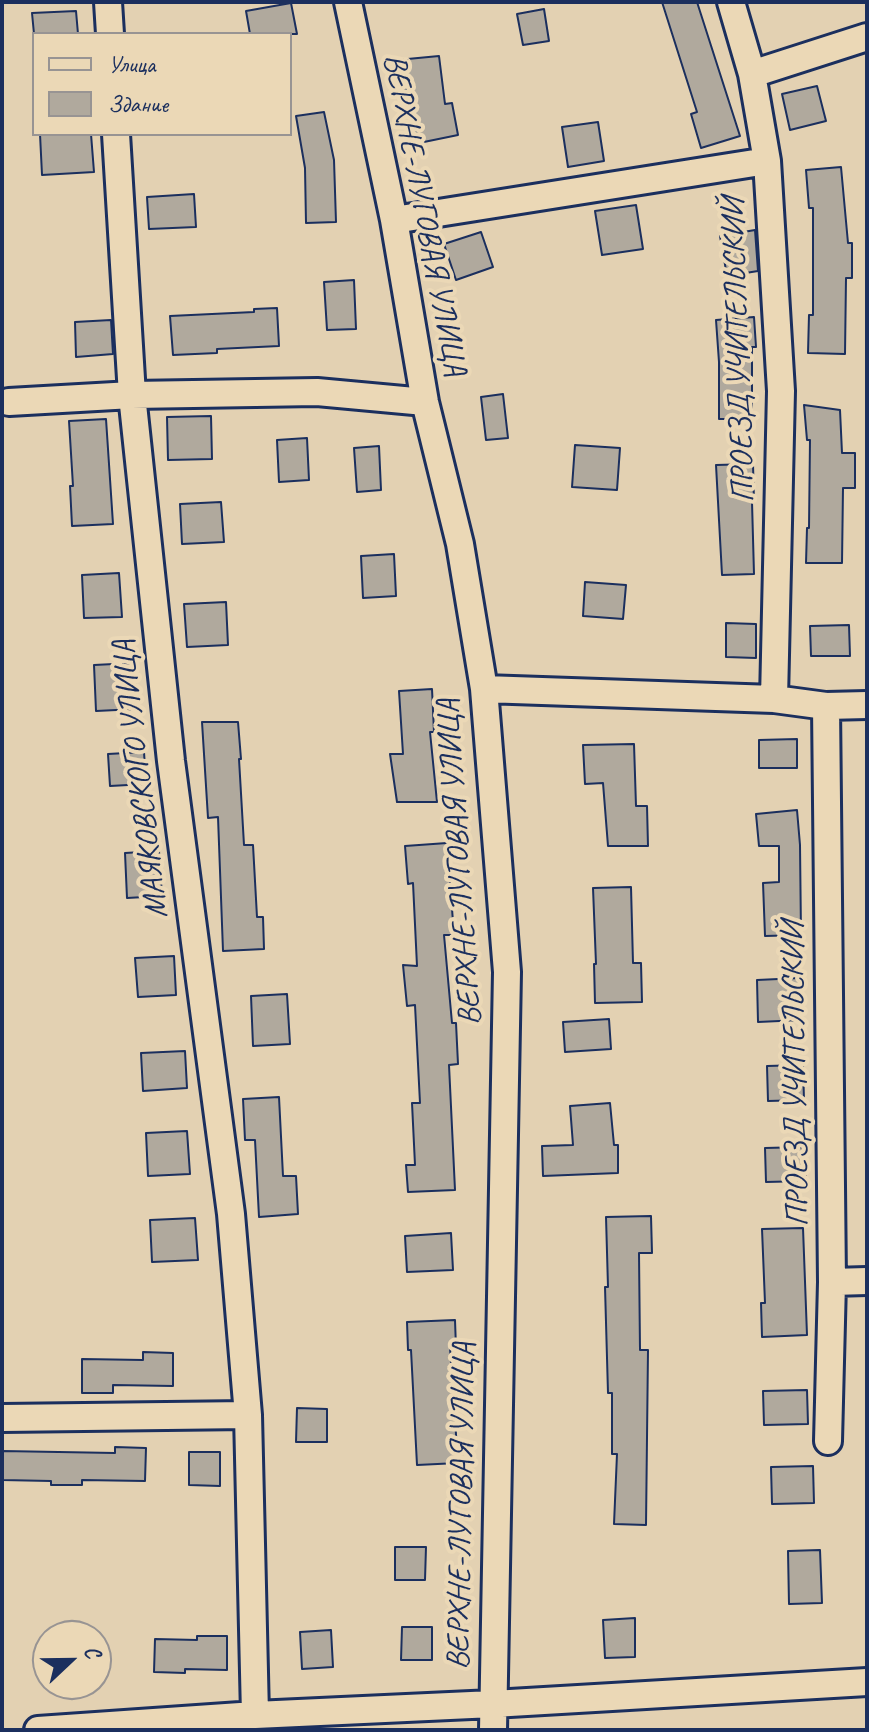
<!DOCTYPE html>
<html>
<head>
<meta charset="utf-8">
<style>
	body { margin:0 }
	#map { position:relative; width:869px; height:1732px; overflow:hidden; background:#e3d1b2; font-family:Caveat,sans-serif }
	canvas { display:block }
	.frame { position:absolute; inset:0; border:4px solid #1b2f5e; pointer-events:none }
	.legend { position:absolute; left:32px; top:32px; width:260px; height:104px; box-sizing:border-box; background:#ebd8b6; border:2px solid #989493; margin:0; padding:10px 14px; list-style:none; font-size:24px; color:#1b2f5e }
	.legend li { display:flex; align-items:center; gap:16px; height:40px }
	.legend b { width:40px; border:2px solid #989493 }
	.north { position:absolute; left:32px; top:1620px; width:80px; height:80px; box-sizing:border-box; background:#ebd8b6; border:2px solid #989493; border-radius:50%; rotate:68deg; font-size:22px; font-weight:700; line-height:32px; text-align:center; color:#1b2f5e }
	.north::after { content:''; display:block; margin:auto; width:28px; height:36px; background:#1b2f5e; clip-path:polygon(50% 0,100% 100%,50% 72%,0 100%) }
</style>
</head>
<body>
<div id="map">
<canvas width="869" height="1732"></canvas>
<div class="frame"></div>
<ul class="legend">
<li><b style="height:10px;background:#ebd8b6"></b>Улица</li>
<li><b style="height:22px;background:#b0a99d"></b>Здание</li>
</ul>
<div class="north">С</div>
</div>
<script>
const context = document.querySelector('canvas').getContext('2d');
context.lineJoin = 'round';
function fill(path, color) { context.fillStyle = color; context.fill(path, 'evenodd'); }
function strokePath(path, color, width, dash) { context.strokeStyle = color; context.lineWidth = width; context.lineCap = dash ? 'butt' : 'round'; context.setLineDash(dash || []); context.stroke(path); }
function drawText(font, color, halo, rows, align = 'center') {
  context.font = font + ' Caveat,sans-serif'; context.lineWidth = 8; context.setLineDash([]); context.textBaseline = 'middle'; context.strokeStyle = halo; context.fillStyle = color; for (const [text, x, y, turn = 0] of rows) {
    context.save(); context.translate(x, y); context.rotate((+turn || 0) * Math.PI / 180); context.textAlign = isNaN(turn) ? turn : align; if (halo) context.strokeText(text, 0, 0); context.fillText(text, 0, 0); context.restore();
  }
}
const building = new Path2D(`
	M662,2H697L740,136L701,148L691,114L697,112Z
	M291,3L297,34H250L246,11Z
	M544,9L549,41L523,45L517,14Z
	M76,11L78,34H34L32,13Z
	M439,56L445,104L452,103L458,135L419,143L408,90L400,91L397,60Z
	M817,86L826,121L790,130L782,94Z
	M324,112L334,160L336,222L306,223L305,168L296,116Z
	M598,122L604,161L568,167L562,127Z
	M40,134H91L94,172L42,175Z
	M841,167L848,243H852V278H846L845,354L808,353L809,315H813V208H809L806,170Z
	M194,194L196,227L149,229L147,197Z
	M636,205L643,249L602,255L595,211Z
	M755,230L758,271L727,276L720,236Z
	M481,232L493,267L456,280L444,244Z
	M354,280L356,329L327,330L324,282Z
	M277,308L279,346L217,349V353L173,355L170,316L254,312V309Z
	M754,317L756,347H752V419H719V362L716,320Z
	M111,320L113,354L76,357L75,322Z
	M503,394L508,438L486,440L481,397Z
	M804,405L840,410L842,453H855V488H843L842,563H806L807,528H809L810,440H807Z
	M211,416L212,459L168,460L167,417Z
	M106,419L113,524L72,526L70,486H73L69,421Z
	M307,438L309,480L279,482L277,440Z
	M575,445L620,448L617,490L572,487Z
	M379,446L381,490L357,492L354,448Z
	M753,464L754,502H752L754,574L722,575L716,465Z
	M221,502L224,542L182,544L180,504Z
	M394,554L396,596L363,598L361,556Z
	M119,573L122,617L84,618L82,575Z
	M585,582L626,585L623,619L583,616Z
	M226,602L228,645L187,647L184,604Z
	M726,623L756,624V658L726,657Z
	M849,625L850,656H811L810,626Z
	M134,663L137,709L96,711L94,665Z
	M432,689L434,732H430L437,802H397L390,754H403L399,691Z
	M202,722H238L241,759H239L244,845H253L257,917H263L264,949L223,951L218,817L208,818Z
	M797,739V768H759V740Z
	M634,744L636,806H647L648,846H608L603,783L585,784L583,745Z
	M144,752L146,784L110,786L108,754Z
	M797,810L800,845L801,935L765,936L763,883L779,882V846H759L756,814Z
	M447,843L454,935H444L452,1023H456L458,1064L449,1065L455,1190L408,1192L406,1165H415L412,1103H420L415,1005L407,1006L403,965L417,966L413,883L408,884L405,846Z
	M159,851L162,896L127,898L125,853Z
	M631,887L633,963H641L642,1002L595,1003L594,964H596L593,888Z
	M174,956L176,995L138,997L135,958Z
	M800,978L801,1020L758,1022L757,980Z
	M287,994L290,1044L253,1046L251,996Z
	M609,1019L611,1049L565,1052L563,1022Z
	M185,1051L187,1088L143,1091L141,1053Z
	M803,1065L804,1100L768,1101L767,1066Z
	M279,1097L283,1176H296L298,1214L259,1217L255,1140H245L243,1099Z
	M610,1103L614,1145H618V1173L543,1176L542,1146L573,1145L570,1106Z
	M187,1131L190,1174L148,1176L146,1133Z
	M804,1147L806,1181L766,1182L765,1148Z
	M651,1216L652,1253H639L640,1350H648L646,1525L614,1524L617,1454H612V1393H608L605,1287H608L606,1217Z
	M195,1218L198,1260L152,1262L150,1220Z
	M803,1228L807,1335L762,1337L761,1303H765L762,1229Z
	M451,1233L453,1270L407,1272L405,1236Z
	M455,1320L456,1348H450L458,1463L417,1465L411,1350H408L407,1322Z
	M143,1352L173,1353V1386L113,1385V1393H82V1359L143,1360Z
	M807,1390L808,1424L764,1425L763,1391Z
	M297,1408L327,1409V1442H296Z
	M115,1447L146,1448L145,1481L82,1480V1485H51V1481L2,1480V1451L115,1453Z
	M189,1452H220V1486L189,1485Z
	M813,1466L814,1503L772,1504L771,1467Z
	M395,1547H426L425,1580H395Z
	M820,1550L822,1603L789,1604L788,1551Z
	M635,1618V1657L605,1658L603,1620Z
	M402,1627H432V1660H401Z
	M331,1630L333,1667L302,1669L300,1632Z
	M197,1636H227V1670L185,1669V1673L154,1672L155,1639L197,1640Z`);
fill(building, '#b0a99d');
strokePath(building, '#1b2f5e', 2);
const street = new Path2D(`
	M108,2L110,34
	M348,2L394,220L425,402L460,544L484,689L507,972L493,1730
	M731,2L752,74L767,161L781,391L774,699
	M752,74L867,37
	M116,134L132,395L171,761L231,1214L248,1415L255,1715
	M394,220L767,161
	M9,402L132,395L317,392L425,402
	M484,689L774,699L826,706L867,705
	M826,706L832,1282L828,1441
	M832,1282L867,1281
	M2,1418L248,1415
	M38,1730L255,1715L493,1704L867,1682`);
strokePath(street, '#1b2f5e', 32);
strokePath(street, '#ebd8b6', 26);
drawText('32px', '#1b2f5e', '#ebd8b6', [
	["ВЕРХНЕ-ЛУГОВАЯ УЛИЦА",424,215,79],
	["ПРОЕЗД УЧИТЕЛЬСКИЙ",739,350,-92],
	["МАЯКОВСКОГО УЛИЦА",141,779,-97],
	["ВЕРХНЕ-ЛУГОВАЯ УЛИЦА",460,862,-94],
	["ПРОЕЗД УЧИТЕЛЬСКИЙ",796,1074,-91],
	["ВЕРХНЕ-ЛУГОВАЯ УЛИЦА",462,1506,-89]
]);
</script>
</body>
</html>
